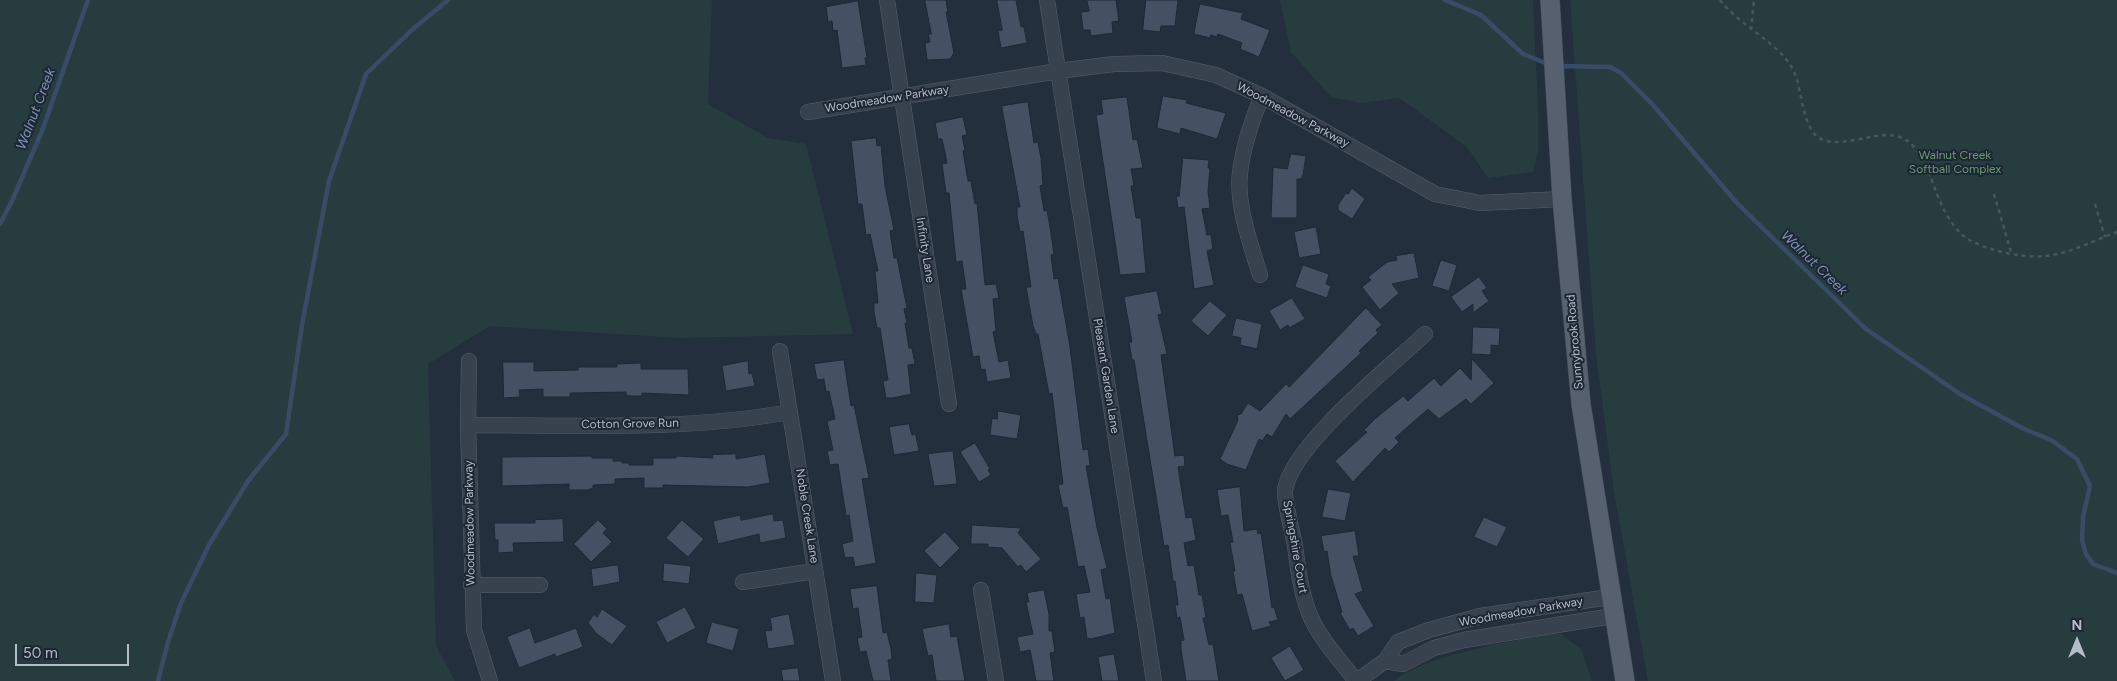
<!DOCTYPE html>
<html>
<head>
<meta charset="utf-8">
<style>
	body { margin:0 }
	#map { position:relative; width:2117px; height:681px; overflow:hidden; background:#242f3e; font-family:Figtree,sans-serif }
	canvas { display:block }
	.north { position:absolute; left:2052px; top:616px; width:50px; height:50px; -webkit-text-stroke:4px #1d2633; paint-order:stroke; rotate:0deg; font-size:14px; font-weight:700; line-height:20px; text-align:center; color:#b4bcc9 }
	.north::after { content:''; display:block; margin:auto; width:18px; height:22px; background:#b4bcc9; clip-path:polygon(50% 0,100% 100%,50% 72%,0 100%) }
	.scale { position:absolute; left:15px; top:644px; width:114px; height:22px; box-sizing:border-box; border:2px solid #b4bcc9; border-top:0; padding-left:6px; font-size:15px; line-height:18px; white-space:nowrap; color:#b4bcc9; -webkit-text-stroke:4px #1d2633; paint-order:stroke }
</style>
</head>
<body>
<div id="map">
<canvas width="2117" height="681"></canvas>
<div class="north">N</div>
<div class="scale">50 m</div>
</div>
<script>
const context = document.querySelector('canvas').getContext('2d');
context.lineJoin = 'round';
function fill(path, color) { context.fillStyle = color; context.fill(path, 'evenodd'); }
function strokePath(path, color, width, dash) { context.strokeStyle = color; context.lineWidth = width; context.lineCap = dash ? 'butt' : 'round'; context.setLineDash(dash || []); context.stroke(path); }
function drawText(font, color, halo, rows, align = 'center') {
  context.font = font + ' Figtree,sans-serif'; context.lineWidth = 4; context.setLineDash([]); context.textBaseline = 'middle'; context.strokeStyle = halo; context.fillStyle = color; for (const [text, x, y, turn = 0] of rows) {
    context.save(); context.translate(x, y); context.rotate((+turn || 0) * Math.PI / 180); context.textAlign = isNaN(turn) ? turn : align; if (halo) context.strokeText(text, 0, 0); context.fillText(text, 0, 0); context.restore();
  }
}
fill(new Path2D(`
	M0,0H712L708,104L768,138L806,144L853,334L680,338L490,326L428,364L436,646L455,681H0Z
	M1280,0H1533L1538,111V151L1533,172L1488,178L1467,147L1399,98L1362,103L1331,97L1291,52Z
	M1570,0H2117V681H1648L1614,492L1596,354Z
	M1558,632L1581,649L1592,681H1394C1428,654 1514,641 1558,632Z`), '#263c3f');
strokePath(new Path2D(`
	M1445,0L1481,15L1523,54L1548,64
	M1558,66L1610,67L1621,73L1653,105L1737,203L1866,329L1960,394L2022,428L2051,440L2077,459L2090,486L2083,517L2082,540L2086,554L2093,564L2117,573
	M0,224L12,201L42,131L88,0
	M158,681L168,642L181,603L209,545L248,481L286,434L302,325L329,181L366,74L414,28L448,0`), '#394c67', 4.5);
const building = new Path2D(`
	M925,0H946L948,12H946L954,53L950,59L927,60L925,43L930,42L928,34H931Z
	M997,0H1016L1021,27H1024L1027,43L1001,48L998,31L1002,30Z
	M1087,0H1116L1119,21L1112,22L1113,33L1091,36L1090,30H1083L1081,12L1089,11Z
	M1146,0H1178L1175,26H1161L1160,32L1143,30Z
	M858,1L867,58H865L866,65L842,68L837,30L833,31L832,21L828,22L826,7Z
	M1200,4L1243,13L1241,19L1270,30L1259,57L1240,49L1242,43L1218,34L1217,37L1211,35L1210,38L1194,34Z
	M1163,96L1187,100L1186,103L1226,113L1217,139L1181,128L1180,134L1157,128Z
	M1127,97L1133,140L1137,139L1143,168L1131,169L1134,186H1131L1136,218H1141L1146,273L1120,275L1096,115L1103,114L1101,100Z
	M1028,102L1034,143L1038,142L1041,158L1043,185L1040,186L1044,211L1047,210L1050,227L1054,254L1051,255L1054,279L1058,278L1070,347L1083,450L1088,449L1090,465L1086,466L1097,528L1107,568L1101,570L1106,599L1110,598L1115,633L1091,639L1087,638L1084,617L1080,618L1076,594L1090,592L1084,566L1078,567L1067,507L1063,508L1058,485L1063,484L1052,393L1049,394L1038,334H1036L1033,326L1026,287H1031L1023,231L1020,232L1017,216V207H1020L1002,109V106Z
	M963,117L967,135L962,136L965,150L963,151L968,181H971L975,204L977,203L985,285L996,284L999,298L993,299L996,331L993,332L999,362L1008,360L1011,378L987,382L985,369L981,370L979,356L973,357L961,289H966L962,261L956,262L949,193H946L942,164L947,163L942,139H938L935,123Z
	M876,138L877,146L881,145L885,186L894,230L890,231L894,258H897L907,308L904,309L907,323H905L909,348H912L915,364L908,365L911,394L893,398H886L883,381L888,380L880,328H877L874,312V303H878L875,271H878L870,234L866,235L862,204H858L851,141Z
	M1291,154L1306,156L1303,175L1301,179H1297V218H1271L1273,167L1287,169Z
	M1183,158L1209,160L1208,168H1210L1208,191L1210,208L1202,209L1207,235H1211L1213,249L1207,251L1214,285L1194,289L1184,207L1178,208L1176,196H1179Z
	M1352,188L1365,199L1352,219L1338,210V205L1346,193L1348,194Z
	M1316,227L1321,254L1299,258L1294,232Z
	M1414,253L1419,278L1392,284L1399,293L1380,310L1362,287L1371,280L1368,277L1387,262L1397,260L1396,256Z
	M1441,260L1457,265L1449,291L1432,286Z
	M1303,265L1329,274L1326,284L1331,286L1327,298L1295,287Z
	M1479,277L1487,288L1482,291L1489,301L1473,313V304L1462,312L1451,297Z
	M1157,291L1162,314L1158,315L1167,354L1161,355L1175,456L1184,455L1185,466L1178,467L1186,518L1192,517L1196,540L1184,543L1188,566L1194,565L1199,595H1202L1206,618H1203L1209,645L1213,644L1219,681H1186L1181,649V641L1184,640L1180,617L1177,618L1175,605H1178L1175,581H1173L1168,545L1164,546L1134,360H1132L1129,342H1132L1124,297Z
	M1292,298L1305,319L1289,328L1288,325L1280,330L1269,311Z
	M1210,301L1227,315L1208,336L1191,321Z
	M1366,308L1382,325L1376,330L1378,333L1359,351L1361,353L1290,419L1286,414L1272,437L1267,434L1262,441L1259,439L1246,470L1227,464L1220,459L1238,420L1237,415L1241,414L1248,403L1260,411L1286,384L1289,387Z
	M1236,318L1262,324L1257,349L1240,345L1241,338L1232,336Z
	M1473,327L1500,328L1499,346L1491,345V355L1472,354Z
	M1472,359L1494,383L1471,404L1466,399L1439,419L1428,409L1395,438L1399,442L1389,452L1385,448L1353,482L1335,461L1367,432L1364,430L1376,418L1403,396L1408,401L1434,378L1441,386L1460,368L1471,380Z
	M844,360L851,406L854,405L869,478L862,479L876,563L855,567L853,557L845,558L842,544L853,541L849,515L846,516L838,464L830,465L827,451L833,450L827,421L835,419L829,391L826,392L824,379L817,380L814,364Z
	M748,361L749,374L752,373L755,386L726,391L722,366Z
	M503,362H534V371L578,370V367H617V364L641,363V369H688L689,395L642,393V396H630L626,395V392L570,393V397H543V389L519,390L520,397L504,398Z
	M998,411L1021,415L1017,439L990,435L992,418L997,419Z
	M909,424L912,435L915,434L916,436L919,451L894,455L889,427Z
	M975,443L990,469L988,470L991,475L979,482L960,452Z
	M953,451L957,484L934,486L928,454Z
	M736,454V459L765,454L770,483L748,487L663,485V488H644V478L615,479V484L593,485V488L588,490H569V484L502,486V457L592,456V458H613V461H622V463H629V465H653V458H676V456L713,458L712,455Z
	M1240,487L1244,531L1257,529L1258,534L1261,533L1272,608L1274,607L1278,620L1269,622L1271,626L1252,631L1242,594L1237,595L1233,571H1235L1230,543L1233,542L1228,515L1221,516L1217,490Z
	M1328,489L1351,493L1345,521L1322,517Z
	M773,514L774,521L783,520L786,538L760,543L759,534L718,544L713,521L740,515L741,520Z
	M1484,517L1507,527L1497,547L1474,537Z
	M563,519L564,542L513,543L514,552L498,553V540H495L494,523H535V520Z
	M598,520L607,529L603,533L612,542L591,562L574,544Z
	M682,520L704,539L688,557L666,538Z
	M972,525L1021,528L1018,533L1041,559L1026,572L1021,565L1018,567L1002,548L988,547V544H971Z
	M1355,531L1359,556H1353L1363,591L1355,594L1374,626L1358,636L1353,628L1350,630L1340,613L1342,612L1331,576L1327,551L1324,552L1321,536Z
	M945,532L960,548L940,568L924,551Z
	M664,563L691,566L689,584L663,581Z
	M618,565L620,582L593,587L591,569Z
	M916,573L937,575L934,603L915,602Z
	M877,586L883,633L887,632L891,649L892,659L888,660L891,681H873L866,651L860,652L857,638L862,637L858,608L853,609L850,589Z
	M1044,590L1049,614V631H1052L1055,652L1050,653L1054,681H1036L1030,650L1020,652L1017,637L1033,634L1026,602H1029L1027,593Z
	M685,607L696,628L667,643L656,622Z
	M602,609L627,626L612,645L597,634L588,623L594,614L597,617Z
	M789,614L795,645L768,649L765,631L772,630L770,618Z
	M712,622L739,629L733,651L706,643Z
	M949,624L951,637L957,636L965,681H936L932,655L928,656L922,629Z
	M530,628L535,643L576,628L583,647L556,657L555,654L519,668L507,637Z
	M1290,646L1304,670L1285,681L1271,658Z
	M1114,654L1119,681H1102L1098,657Z
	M798,668L800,681H783L781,670Z`);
fill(building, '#455162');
strokePath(building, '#1f2835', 1);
const minor = new Path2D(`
	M887,0L949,404
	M1047,0L1154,681
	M808,112L1058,71L1114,64L1162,63L1216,75L1262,96L1435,194L1480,203L1562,199
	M1260,275C1251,245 1236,205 1240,173C1243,147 1252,120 1262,96
	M780,351L833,681
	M469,361L468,425L474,630L490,681
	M468,425C575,425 685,431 790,412
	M743,582L815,571
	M471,585H540
	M981,590L996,681
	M1385,661L1403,664L1434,648L1464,640L1613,616
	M1356,681C1340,660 1319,638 1309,613C1301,592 1298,569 1295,546C1293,534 1284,501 1285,490C1292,445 1391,366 1425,334
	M1357,681L1385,661L1398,642L1429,630L1480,616L1610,597`);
const major = new Path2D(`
	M1550,0L1562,199L1581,404L1625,681`);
strokePath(minor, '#565f6c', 16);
strokePath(major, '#414a57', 20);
strokePath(new Path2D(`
	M1720,0C1740,27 1782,43 1795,74C1802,91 1803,131 1821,139C1848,151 1886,122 1910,143C1928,159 1933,189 1944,210C1949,219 1955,228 1962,235C1979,249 2023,259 2045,256C2069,254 2095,240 2117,232
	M1751,30L1754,0
	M1994,194L2011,252
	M2095,204L2105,237`), '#44595c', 2.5, [4, 4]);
strokePath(minor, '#38414e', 15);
strokePath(major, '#56606e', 19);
drawText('12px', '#b4bcc9', '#1d2633', [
	["Woodmeadow Parkway",887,99,-9],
	["Woodmeadow Parkway",1293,115,28],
	["Infinity Lane",925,250,81],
	["Sunnybrook Road",1575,342,-95],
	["Pleasant Garden Lane",1106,376,81],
	["Cotton Grove Run",630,424,-1],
	["Noble Creek Lane",807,516,81],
	["Woodmeadow Parkway",470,523,-91],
	["Springshire Court",1295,547,80],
	["Woodmeadow Parkway",1521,612,-10]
]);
drawText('12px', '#6b9a76', '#1d2633', [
	["Walnut Creek",1955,155],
	["Softball Complex",1955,169]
]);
drawText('italic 14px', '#7c92b1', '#1d2633', [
	["Walnut Creek",36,109,-69],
	["Walnut Creek",1814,263,44]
]);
</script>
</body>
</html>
